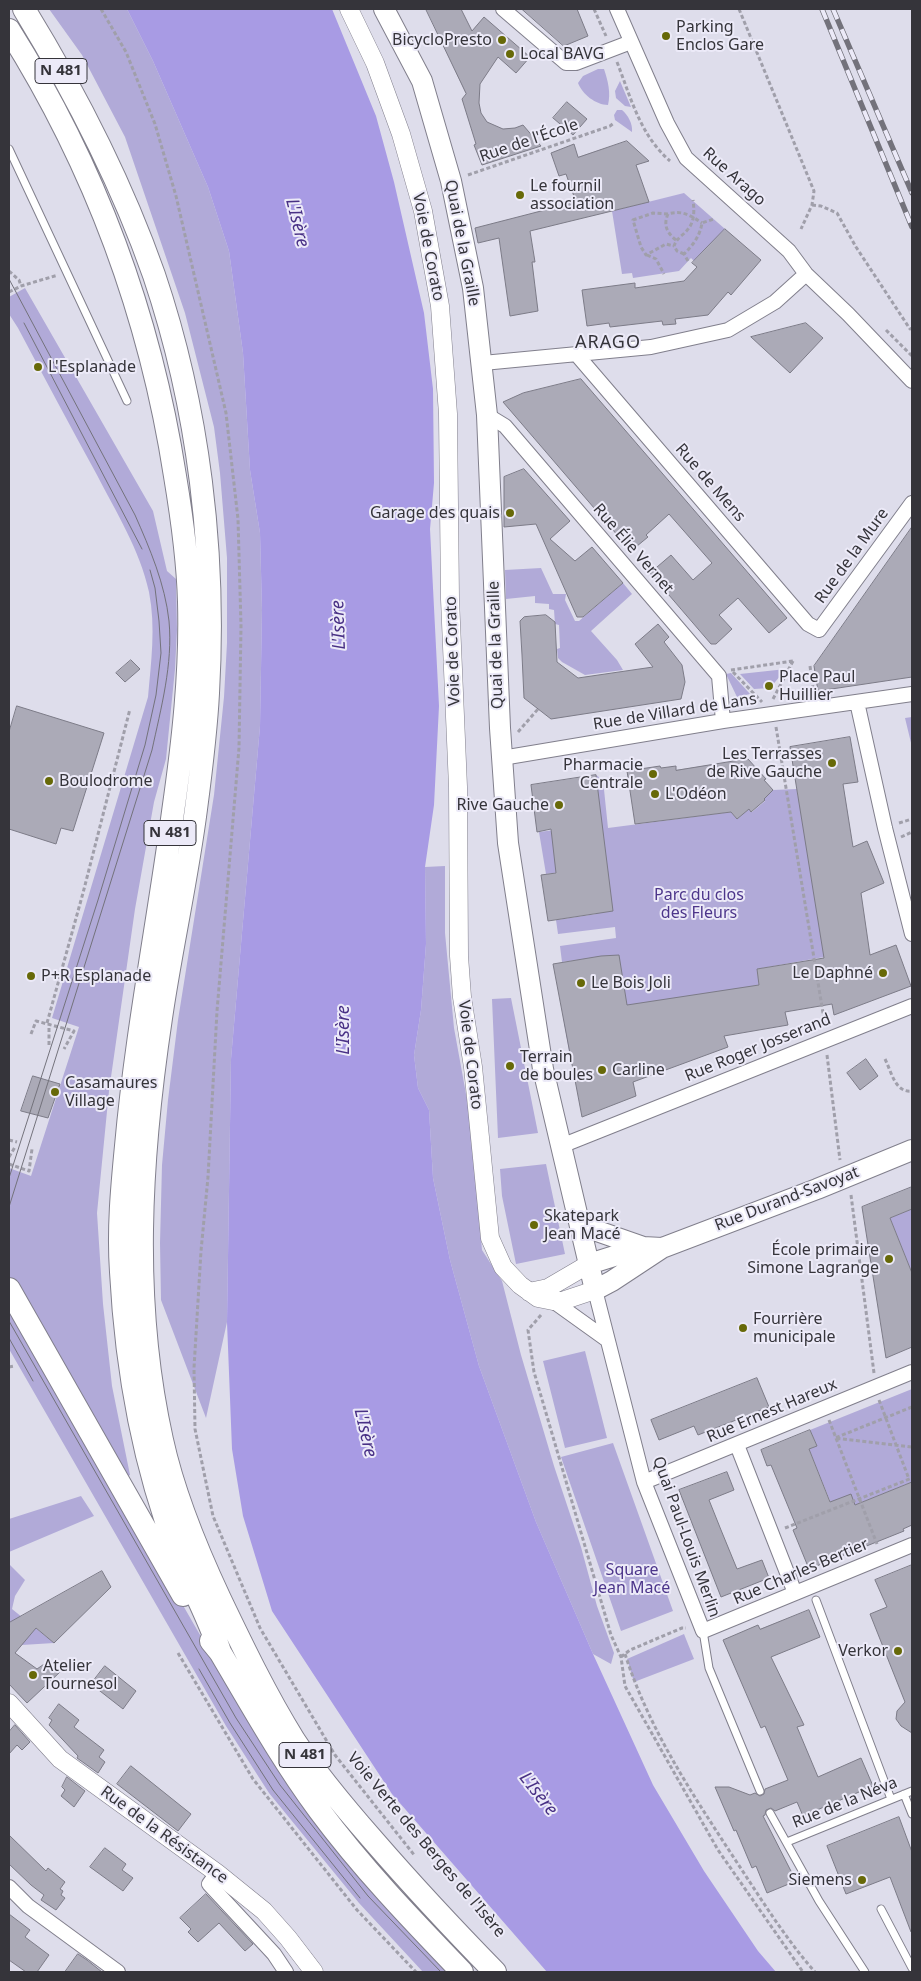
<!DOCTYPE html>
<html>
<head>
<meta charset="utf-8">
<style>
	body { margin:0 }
	#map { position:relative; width:921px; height:1981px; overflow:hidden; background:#deddeb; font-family:"Noto Sans",sans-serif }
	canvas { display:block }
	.frame { position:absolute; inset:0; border:10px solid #35343a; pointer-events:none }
</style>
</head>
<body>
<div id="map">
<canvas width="921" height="1981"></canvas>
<div class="frame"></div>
</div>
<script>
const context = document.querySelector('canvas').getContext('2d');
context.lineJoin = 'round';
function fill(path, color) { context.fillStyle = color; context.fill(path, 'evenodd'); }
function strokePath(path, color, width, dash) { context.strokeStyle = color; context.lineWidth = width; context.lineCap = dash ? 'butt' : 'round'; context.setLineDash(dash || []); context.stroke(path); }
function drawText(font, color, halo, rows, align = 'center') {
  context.font = font + ' "Noto Sans",sans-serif'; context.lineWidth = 4; context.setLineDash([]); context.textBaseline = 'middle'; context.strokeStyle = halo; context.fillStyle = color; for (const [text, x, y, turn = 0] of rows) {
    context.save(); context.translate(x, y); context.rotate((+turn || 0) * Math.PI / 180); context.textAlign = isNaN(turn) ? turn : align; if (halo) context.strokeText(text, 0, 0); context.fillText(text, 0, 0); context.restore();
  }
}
fill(new Path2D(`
	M49,9H127L153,61L208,187L229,251L243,353L250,470L260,533L262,610L260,726L231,1059L227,1322L206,1418L161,1300L160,1243L162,1165L168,1100L178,1020L214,795L224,697L227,643V558L220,473L214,427L185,313L125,137L82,55Z
	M598,69H604C608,81 611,93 608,105C596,105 582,94 578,83L583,76Z
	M620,81L631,107L625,106L616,98L615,91Z
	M617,110H622C628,115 633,124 632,132L615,120L614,115Z
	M684,193L725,229L694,261L691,258L679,271L633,278L632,273L622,274L612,211Z
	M25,288L153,511L167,571L176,579L177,630L175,669L166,759L154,802L135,909L109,1091L97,1213L103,1304L112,1386L130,1475L123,1479L9,1282V1168L31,1176L79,1027L52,1018L148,697C151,663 156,627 149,592C140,550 116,512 97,475C70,426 44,377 18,328L9,314V297Z
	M541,568L553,594H566L565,600L575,621H579L623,583L632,594L591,631L617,660L623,670L585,675L562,662L558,658L557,649L560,648L559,625L555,624L554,610L549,609V604L535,603V596L506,599L505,570Z
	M786,669L770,688L754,689L740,674Z
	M731,673L750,694L737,697L726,674Z
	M912,717V747L905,718Z
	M596,775L603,780L608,828L731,812L737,819L749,809L752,812L765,801L764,799L773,790L797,789L798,797L844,790L851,836L824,957L757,969L759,985L630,1040L569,1051L563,1016L616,1008L609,956L562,962L560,946L616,938L615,927L558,934L556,920L596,914L589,868L546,874L539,832L586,826L580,778Z
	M445,866V933L454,1028L470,1116L482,1250L502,1281L521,1355L554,1466L581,1547L597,1606L614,1653L611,1664L593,1654L536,1522L479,1366L450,1260L433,1178L429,1110L418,1088L414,1055L421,1010L426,944L425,867Z
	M511,998L538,1133L498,1138L492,999Z
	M546,1164L565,1254L516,1264L502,1196L500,1169Z
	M912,1209V1273L890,1218Z
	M9,1303L234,1694L451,1972H423L359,1903L269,1793L226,1726L9,1349Z
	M585,1351L607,1438L565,1448L543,1361Z
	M912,1389V1482L835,1513L809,1449L817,1446L810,1430Z
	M613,1443L673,1611L621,1631L561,1457Z
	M81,1496L94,1516L9,1552V1519Z
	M9,1564L25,1580L15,1596L12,1609L54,1643L22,1645L9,1633Z
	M684,1634L694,1659L634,1682L627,1659Z`), '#b1aad8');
fill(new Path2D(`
	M127,9H332L376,116L394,182L424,313L433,389L434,483L430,529L439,706L434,805L425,867L426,944L421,1010L414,1055L418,1088L429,1110L433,1178L450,1260L479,1366L536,1522L593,1654L653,1785L704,1871L758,1951L776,1972H547L392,1794L272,1611L243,1516L232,1449L227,1322L231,1059L260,726L262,610L260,533L250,470L243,353L229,251L208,187L153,61Z`), '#a89be4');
const building = new Path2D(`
	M426,9H461L472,31L484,17L530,57L516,73L498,57L480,84L479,103L481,113L487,122L503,129L515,128L523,125L541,146L482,165L474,145L476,144L462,99L466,94Z
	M522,9H577L588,36L564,46Z
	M567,102L587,119L573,135L553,118Z
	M627,141L649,161L636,165L649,202L530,231L535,262H532L538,311L510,316L499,238L478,243L475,228L576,202L566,174L559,176L551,153L574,144L578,157Z
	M725,229L761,260L731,295L728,292L708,315L675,319L676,324L663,325L662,321L610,327L609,323L587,326L582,290L635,283V288L684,281L697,267L692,263Z
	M806,323L823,338L790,373L751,337Z
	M581,379L787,618L769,633L738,598L719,615L732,629L716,644H711L650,573L671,555L693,580L712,563L669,514L646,535L648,537L631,551L503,402L523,393Z
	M524,469L570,521L550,539L575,561L592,547L623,583L583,617H577L536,524L504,527V477Z
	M912,527V677L818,691L814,666Z
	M546,615L555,622L557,662L578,678L653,667L635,644L658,624L669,637L664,642L682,665L685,682L681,699L551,719L524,698L522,655L520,621L524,617Z
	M131,660L140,669L125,682L116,673Z
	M17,706L104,733L73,831L61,828L56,844L9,829V732Z
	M850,737L858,782L843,784L853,847L867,841L884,883L861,893L870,955L896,945L911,986L834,1015L832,1004L785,1012L788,1025L724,1036L728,1047L633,1082L636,1096L582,1117L553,964L601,956L619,955L627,1005L759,985L757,969L824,958L790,747Z
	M748,759L766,779L764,780L773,790L764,799L765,800L751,812L749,809L737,819L731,812L635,824L627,771L660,766L661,768L676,766V770Z
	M596,775L613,911L548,921L541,875L556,873L551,829L537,832L531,785Z
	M866,1059L878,1076L860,1090L847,1073Z
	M33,1076L60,1084L48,1118L21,1111Z
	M912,1187V1209L890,1218L912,1273V1347L886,1358L862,1207Z
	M757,1378L769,1407L698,1435L694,1426L659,1440L651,1420Z
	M810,1430L817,1446L809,1449L830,1502L851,1494L855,1505L912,1482V1525L903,1529L904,1531L809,1569L793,1530L797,1528L771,1465L767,1466L761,1450Z
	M727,1472L734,1490L709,1500L721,1530L737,1569L762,1560L769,1578L721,1597L679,1490Z
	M912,1565V1733L901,1726L896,1719L897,1711L905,1702L870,1614L887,1607L875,1580Z
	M102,1571L111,1587L54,1643L36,1628L15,1653L37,1669L50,1660L60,1672L27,1703L9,1684V1623Z
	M809,1610L820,1637L771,1657L804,1725L797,1727L818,1777L861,1758L873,1786L803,1816L797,1802L775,1811L771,1808L766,1810L765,1815L763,1816L796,1881L767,1893L756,1866L752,1868L736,1830L734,1831L715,1787H729L750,1795L755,1793L760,1796L764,1794L765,1789L788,1780L765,1726L761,1728L723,1640L758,1625L760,1629Z
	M105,1666L136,1691L123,1709L91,1684Z
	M59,1704L79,1720L74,1727L104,1750L99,1757L105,1762L98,1773L77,1758L78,1756L49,1725L52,1720L49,1718Z
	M15,1725L30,1742L22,1750L17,1745L9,1754V1732Z
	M131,1766L191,1814L178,1831L117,1784Z
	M67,1777L85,1791L74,1807L61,1796L65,1790L62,1787Z
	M899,1817L912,1852V1932H911L890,1877L846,1894L827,1846Z
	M9,1835L46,1871L48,1868L65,1882L60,1889L63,1891L61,1895L65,1898L56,1910L41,1900L44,1895L31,1885L9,1864Z
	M105,1848L126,1864L122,1870L133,1878L123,1891L90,1867Z
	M206,1894L253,1944L245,1951L219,1923L198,1942L188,1932L191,1929L180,1918Z
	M9,1914L30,1930L25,1937L49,1955L37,1972H26L9,1960Z
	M78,1954L87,1960L102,1972H65Z`);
fill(building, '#abaab7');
strokePath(building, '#7c7b87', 1);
const service = new Path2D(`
	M9,149L127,401
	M816,1600L891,1799
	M703,1631L709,1668L760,1791
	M904,1794L912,1814
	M770,1813L819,1901L865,1972
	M787,1842L912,1791
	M881,1909L912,1968`);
const minor = new Path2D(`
	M503,9L566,63H576L631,42
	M617,9L667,123L686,158L789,251L806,274L848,314L912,381
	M577,355L808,624L819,630L912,503
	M483,363L651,347L728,330L775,302L806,274
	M487,415L505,426L719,676L723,721
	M857,702L885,828L912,934
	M502,758L723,721L912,694
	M561,1146L912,1006
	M595,1290L644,1482L703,1631L912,1545
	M553,1301L606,1339
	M737,1445L795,1593
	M644,1482L912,1372
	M217,1873L209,1884L274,1954L286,1972
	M9,1887L28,1906L118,1972`);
const tertiary = new Path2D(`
	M349,9L375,63L401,134L423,211L440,306L448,414L450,599L458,787L459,956L462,997L473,1067L490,1238L503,1267L520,1285L538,1298L553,1301H562L595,1290
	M529,1292L548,1288L589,1264
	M9,1703L60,1759L217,1873L264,1911L288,1938L314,1972`);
const secondary = new Path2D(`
	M384,9L422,81L451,181L473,288L487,415L500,728L508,843L543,1069L595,1290L612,1281L662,1248L817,1189L912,1150
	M580,1225L643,1247L662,1248
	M589,1264L643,1247`);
const trunk = new Path2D(`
	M24,9C76,94 121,181 154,275C199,408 216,553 208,693C206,732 201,771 196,809C187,879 171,949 161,1018C140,1158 131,1301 162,1440C174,1495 196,1548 220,1599C243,1647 266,1695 294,1740C317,1775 345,1808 373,1840C412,1885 453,1929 495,1972
	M9,30C96,168 150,315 175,476C182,518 188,560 189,602C191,672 183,742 173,812C158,923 136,1034 126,1146C122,1187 118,1230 121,1272C126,1366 143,1463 177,1552C191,1586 209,1618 220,1652
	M9,1289L183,1595
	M211,1641L220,1652C252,1706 282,1760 319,1810C362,1868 412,1920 462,1972`);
strokePath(service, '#817f8c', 9);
strokePath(minor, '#817f8c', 16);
strokePath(tertiary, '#817f8c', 19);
strokePath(secondary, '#817f8c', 22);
strokePath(trunk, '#817f8c', 24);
strokePath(new Path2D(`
	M101,9L126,52L155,124L176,196L226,413L238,519L241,626L239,748L217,1011L208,1177L201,1251L194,1368L195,1429L213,1516L260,1628L335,1755L415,1856
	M594,9L606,36
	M739,9L814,191L812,205L801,229
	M617,62C631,98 640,135 670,161
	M468,175L610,126L614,123
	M812,205L821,206L837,213L856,247L910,329L912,328
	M668,214L653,213L633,220L641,247L646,255L666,244L674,246
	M676,240C667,233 663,225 668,214C682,210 690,215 702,223
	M684,254L677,251L674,246C676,241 677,240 681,236C694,226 695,216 693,200
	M647,255L656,259L664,274
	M688,261L684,254C693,245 700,236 702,223L714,219
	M9,271L19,280L21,286
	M9,292L21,286L58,275
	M886,330L912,356
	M810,666L814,695
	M731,670L793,661
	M733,672L762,702
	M773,699L793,661
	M776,727L825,1025
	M518,732L538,709
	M899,823L912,819
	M901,837L912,832
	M47,1023L83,893L130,709
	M31,1034L36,1021L74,1031L64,1049
	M49,1045V1023
	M827,1055L840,1160
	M885,1059C892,1073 895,1093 912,1091
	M9,1140L17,1142
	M9,1157L15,1147
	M9,1164L29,1171L32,1149
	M851,1195L874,1373
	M541,1315L528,1330L534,1372L611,1635L621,1657L625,1686L718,1850L803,1972
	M9,1367L15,1366
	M879,1400L909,1479
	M912,1407L835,1438L912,1447
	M829,1420L877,1544
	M785,1528L912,1478
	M178,1653L253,1779L357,1910L416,1972
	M625,1654C649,1729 691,1792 734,1858C760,1897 784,1937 815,1972
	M621,1657L630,1650L682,1628H686`), '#a09faa', 3, [4, 2.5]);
strokePath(service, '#fff', 7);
strokePath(minor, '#fff', 14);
strokePath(tertiary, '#fff', 18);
strokePath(secondary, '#fff', 20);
strokePath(trunk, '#fff', 22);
strokePath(new Path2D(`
	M9,279L135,515C150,549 165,584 169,621C173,664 161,708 152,750L9,1207
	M24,323L142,549
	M9,1178L98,900L145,745L156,695L161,653L159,621L155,588L150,570
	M9,1321L236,1718L280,1785L368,1896L441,1972
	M9,1338L33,1381
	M199,1669L230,1723L273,1790L360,1898`), '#73727b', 1);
const rail = new Path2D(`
	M822,9L912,227
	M833,9L912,193`);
strokePath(rail, '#73727b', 5.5);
strokePath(rail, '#eceaf8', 4, [11]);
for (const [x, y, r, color] of [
	[666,36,5,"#676908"],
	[502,40,5,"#676908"],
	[510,54,5,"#676908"],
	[520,195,5,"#676908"],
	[38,367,5,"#676908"],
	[510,513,5,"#676908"],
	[769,686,5,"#676908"],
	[832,763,5,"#676908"],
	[653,774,5,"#676908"],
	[49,781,5,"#676908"],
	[655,794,5,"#676908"],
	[559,805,5,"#676908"],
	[883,973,5,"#676908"],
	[31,976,5,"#676908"],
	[581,983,5,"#676908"],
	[510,1066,5,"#676908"],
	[602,1070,5,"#676908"],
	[55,1092,5,"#676908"],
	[534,1225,5,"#676908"],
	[889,1259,5,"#676908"],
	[743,1328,5,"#676908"],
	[898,1651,5,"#676908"],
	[33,1675,5,"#676908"],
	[862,1880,5,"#676908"]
]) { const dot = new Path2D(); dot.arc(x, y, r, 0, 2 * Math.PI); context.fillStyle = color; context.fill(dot); strokePath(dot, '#eceaf8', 2); }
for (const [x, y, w] of [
	[61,71,52],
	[170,833,52],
	[305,1755,52]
]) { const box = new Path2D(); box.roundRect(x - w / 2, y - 12.5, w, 25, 4); context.fillStyle = '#eceaf8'; context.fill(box); strokePath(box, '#35343a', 1); }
drawText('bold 15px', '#35343a', null, [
	["N 481",61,71],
	["N 481",170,833],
	["N 481",305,1755]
]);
drawText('16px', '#35343a', '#eceaf8', [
	["Parking",676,27],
	["Enclos Gare",676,45],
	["BicycloPresto",492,40,"right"],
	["Local BAVG",520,54],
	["Le fournil",530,186],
	["association",530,204],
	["L'Esplanade",48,367],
	["Garage des quais",500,513,"right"],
	["Place Paul",779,677],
	["Huillier",779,695],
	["Les Terrasses",822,754,"right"],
	["de Rive Gauche",822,772,"right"],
	["Pharmacie",643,765,"right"],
	["Centrale",643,783,"right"],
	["Boulodrome",59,781],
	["L'Odéon",665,794],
	["Rive Gauche",549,805,"right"],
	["Le Daphné",873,973,"right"],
	["P+R Esplanade",41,976],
	["Le Bois Joli",591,983],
	["Terrain",520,1057],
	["de boules",520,1075],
	["Carline",612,1070],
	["Casamaures",65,1083],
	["Village",65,1101],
	["Skatepark",544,1216],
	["Jean Macé",544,1234],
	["École primaire",879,1250,"right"],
	["Simone Lagrange",879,1268,"right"],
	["Fourrière",753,1319],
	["municipale",753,1337],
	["Verkor",888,1651,"right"],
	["Atelier",43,1666],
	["Tournesol",43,1684],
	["Siemens",852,1880,"right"]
], 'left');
drawText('16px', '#35343a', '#eceaf8', [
	["Rue de l'École",529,141,-19],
	["Rue Arago",734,177,42],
	["Quai de la Graille",462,243,79],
	["Voie de Corato",428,247,79],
	["Rue de Mens",710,483,49],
	["Rue Élie Vernet",633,549,49],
	["Rue de la Mure",852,556,-54],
	["Quai de la Graille",496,645,-92],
	["Voie de Corato",453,651,-92],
	["Rue de Villard de Lans",675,712,-9],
	["Rue Roger Josserand",758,1048,-22],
	["Voie de Corato",470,1055,83],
	["Rue Durand-Savoyat",787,1199,-21],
	["Rue Ernest Hareux",772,1411,-23],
	["Quai Paul-Louis Merlin",686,1537,70],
	["Rue Charles Bertier",801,1572,-23],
	["Rue de la Néva",845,1803,-22],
	["Rue de la Résistance",164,1835,36],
	["Voie Verte des Berges de l'Isère",426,1845,50]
]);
drawText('16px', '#4c358a', '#eceaf8', [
	["Parc du clos",699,895],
	["des Fleurs",699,913],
	["Square",632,1570],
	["Jean Macé",632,1588]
]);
drawText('italic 18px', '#483085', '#eceaf8', [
	["L'Isère",297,223,76],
	["L'Isère",339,625,-92],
	["L'Isère",344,1030,-90],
	["L'Isère",365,1433,77],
	["L'Isère",538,1794,52]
]);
context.letterSpacing = '1px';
drawText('18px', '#35343a', '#eceaf8', [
	["ARAGO",608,343]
]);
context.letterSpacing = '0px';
</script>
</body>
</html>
